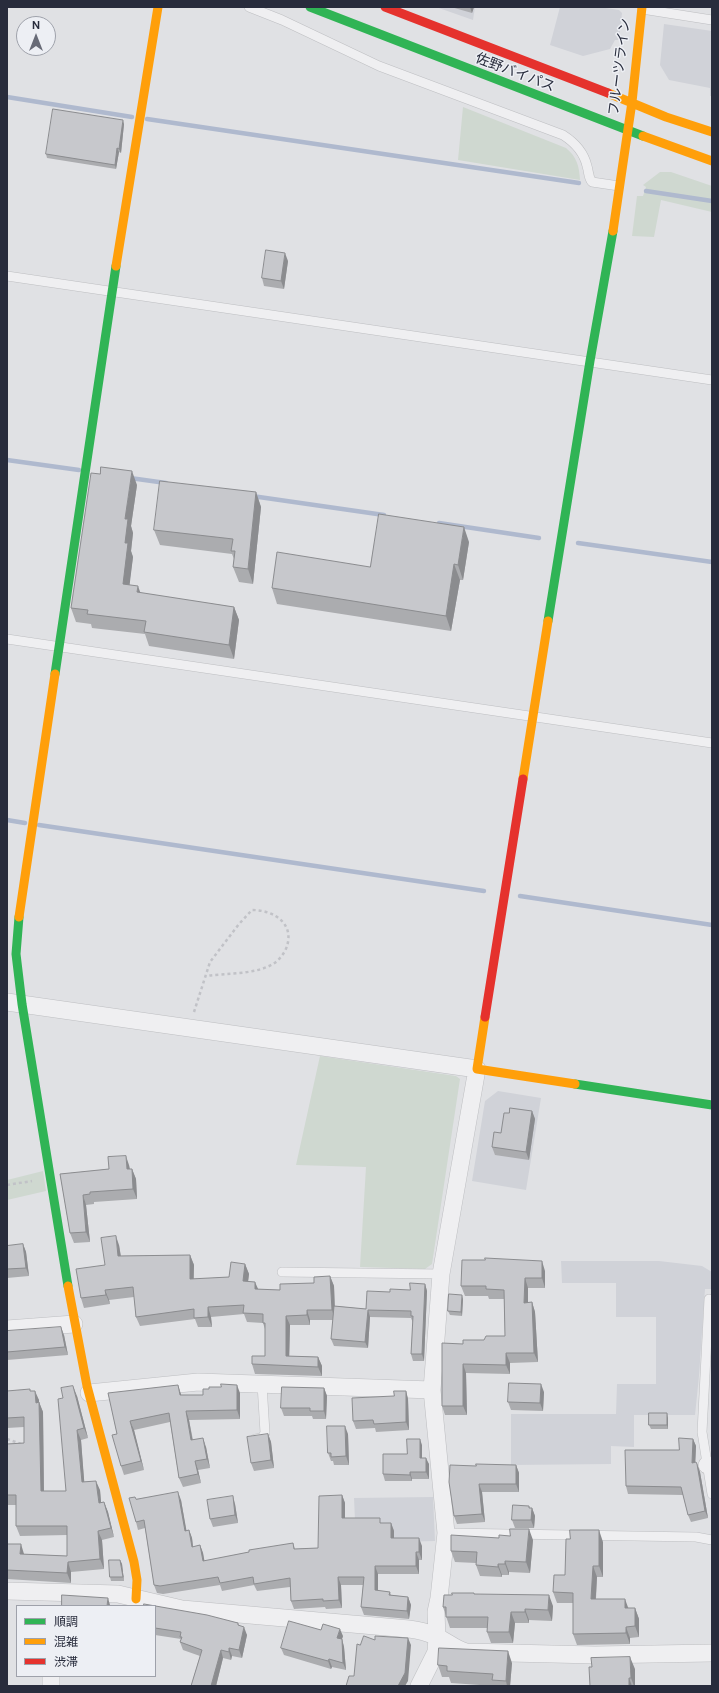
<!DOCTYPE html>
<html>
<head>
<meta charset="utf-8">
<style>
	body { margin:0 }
	#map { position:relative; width:719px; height:1693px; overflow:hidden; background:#e0e1e4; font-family:"DM Sans","Noto Sans JP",sans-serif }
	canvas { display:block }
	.frame { position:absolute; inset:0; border:8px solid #282c3c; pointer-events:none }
	.legend { position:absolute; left:16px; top:1605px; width:140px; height:72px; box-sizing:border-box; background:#edeff4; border:1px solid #9ea1aa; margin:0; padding:5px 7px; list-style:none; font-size:12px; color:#282c3c }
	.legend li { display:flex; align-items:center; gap:8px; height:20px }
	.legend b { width:20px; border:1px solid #9ea1aa }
	.north { position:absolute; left:16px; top:16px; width:40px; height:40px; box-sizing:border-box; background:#edeff4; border:1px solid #9ea1aa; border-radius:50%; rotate:0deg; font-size:11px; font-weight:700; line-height:16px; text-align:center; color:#282c3c }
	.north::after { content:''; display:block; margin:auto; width:14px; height:18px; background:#686b77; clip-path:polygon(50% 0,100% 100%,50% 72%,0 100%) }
</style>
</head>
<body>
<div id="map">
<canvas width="719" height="1693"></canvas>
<div class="frame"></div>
<ul class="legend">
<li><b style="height:5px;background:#30b455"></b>順調</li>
<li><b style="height:5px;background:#ff9f0a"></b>混雑</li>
<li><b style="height:5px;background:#e5322d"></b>渋滞</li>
</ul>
<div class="north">N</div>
</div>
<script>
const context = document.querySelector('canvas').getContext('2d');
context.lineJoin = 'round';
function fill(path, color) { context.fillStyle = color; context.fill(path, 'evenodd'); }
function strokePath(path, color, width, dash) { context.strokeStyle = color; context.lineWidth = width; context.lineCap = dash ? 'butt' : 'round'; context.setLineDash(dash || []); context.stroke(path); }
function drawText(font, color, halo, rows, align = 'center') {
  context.font = font + ' "DM Sans","Noto Sans JP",sans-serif'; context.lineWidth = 3; context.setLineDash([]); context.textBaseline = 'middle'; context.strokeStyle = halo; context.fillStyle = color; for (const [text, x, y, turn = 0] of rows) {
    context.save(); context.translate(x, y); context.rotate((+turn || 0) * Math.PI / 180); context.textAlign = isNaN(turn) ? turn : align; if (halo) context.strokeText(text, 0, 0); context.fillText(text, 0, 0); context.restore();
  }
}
fill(new Path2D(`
	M436,7H475L473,20Z
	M560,7H599L619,10L622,13L619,40H615L610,49L583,56L550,45Z
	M664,24L712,31V96H710V88L669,80L660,65Z
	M498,1091L541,1098L526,1190L472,1181L485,1101Z
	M561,1261H659L702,1266L712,1272V1289H705L699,1376L695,1415H634V1447L611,1446V1464L511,1465V1414H616L617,1384H656V1317H616V1283H562Z
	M433,1497L435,1541L356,1543L354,1498Z`), '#d0d2d8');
fill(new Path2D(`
	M463,107L566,148C577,157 579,166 580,180L458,160Z
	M660,172H671L712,186V212L661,200L654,237L632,236L637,196H643L646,187L643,185Z
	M320,1056L456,1076L460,1079L432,1264L425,1269L360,1267L366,1167L296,1165Z
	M43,1171L46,1191L7,1200V1180Z`), '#cfd8d0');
strokePath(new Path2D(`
	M7,97L132,117
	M147,119L579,183
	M646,191L712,201
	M7,460L79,470
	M130,478L166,483
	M252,496L384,515
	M439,523L539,538
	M578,543L712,562
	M7,820L25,823
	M39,825L484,891
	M520,896L712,925`), '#afb9ce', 4.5);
const lane = new Path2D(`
	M249,7L282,20L379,66L563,135C574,142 584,153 587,166C589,172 588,177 592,182L619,186
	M642,9L712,20
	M7,276L712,380
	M7,639L712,743
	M282,1272L441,1274
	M709,1299L702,1432L712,1494
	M255,1439L262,1438L265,1433L262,1384
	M446,1533L696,1537L712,1540`);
const street = new Path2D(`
	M7,1002L477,1069L441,1274L432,1390L446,1533L439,1598L436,1612L437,1637L436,1652L419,1686
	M7,1329L74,1324
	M89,1393L198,1382L432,1390
	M707,1465L712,1466
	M7,1591L118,1594L182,1609L409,1629C419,1630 429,1633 437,1637C448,1642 455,1649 466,1652L595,1655L712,1653
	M51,1686V1676`);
strokePath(lane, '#bdbec1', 10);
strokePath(street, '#bdbec1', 18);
strokePath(new Path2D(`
	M194,1012L210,962L239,924L252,910C276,910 297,926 285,951C282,956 278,961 273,964C254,975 226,973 206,976
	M7,1185L32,1181
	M7,1439L21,1444`), '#c1c2c7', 2.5, [3, 3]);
strokePath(lane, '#efeff1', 9);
strokePath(street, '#efeff1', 17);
strokePath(new Path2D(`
	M310,7L643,136
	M548,621L590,361L613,231
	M55,674L116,266
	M19,917L16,954L22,1004L68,1286
	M575,1084L712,1105`), '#30b455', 9);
strokePath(new Path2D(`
	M608,93L666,117L712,132
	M643,136L712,161
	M613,231L632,102L642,7
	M116,266L158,7
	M523,779L548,621
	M19,917L55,674
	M485,1017L477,1069L575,1084
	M68,1286L87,1386L134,1562L137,1580L136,1599`), '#ff9f0a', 9);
strokePath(new Path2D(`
	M385,7L608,93
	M485,1017L523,779`), '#e5322d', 9);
fill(new Path2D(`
	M451,7H474L472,13Z
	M124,124L121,153L119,152L116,169L47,158L46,154Z
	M288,261L284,289L264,286L262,278Z
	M137,485L131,526L133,533L131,551L133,557L129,585L140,593L234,607L239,620L234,659L149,646L145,634L92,628L91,624L76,622L71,608Z
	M256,492L261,507L253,584L239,582L233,567L234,559L232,554L160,545L154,530Z
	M469,542L463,580H460L451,631L277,604L272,588L370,567Z
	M532,1111L535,1119L529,1160L495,1155L492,1147L501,1133L509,1113Z
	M129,1165L130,1169H132L136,1179L137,1199L94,1202V1204L86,1205L90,1242L74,1243L70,1233L60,1174L109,1169Z
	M23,1244L26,1252L29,1276L7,1278V1246Z
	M119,1245L121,1256L190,1255L194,1265V1279L229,1277L245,1264L249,1274L248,1281L258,1289L280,1290L314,1283L330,1276L334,1286L335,1306L366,1309L390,1292L410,1290L425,1284L427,1291L424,1361H413L411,1354L413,1323L411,1318L370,1317L368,1348L334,1346L331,1339L333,1320H310V1325H290L289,1356L318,1357L322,1366V1376L255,1374L252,1364L265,1356V1329L263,1323L247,1322L244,1314L211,1317L212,1327H198L195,1319L140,1326L136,1317L134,1297L109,1300L110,1304L84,1308L81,1298Z
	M545,1271V1288H528V1303L532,1302L535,1312L538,1362L510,1363V1374L466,1373L467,1415H445L442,1406L463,1344L505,1336L504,1299H489L488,1296H465L461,1286Z
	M463,1299L462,1316L450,1315L448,1311Z
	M7,1331L64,1335L68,1355L7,1360Z
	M324,1388L327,1396L326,1419H313L312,1416H284L281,1408Z
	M7,1391H31L39,1400V1402L43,1412L44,1491H66L77,1396L88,1438L81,1440L84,1482L100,1490L101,1503L104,1502L108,1512L114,1537L102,1540L104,1569L71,1572V1583L7,1579V1544L24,1554L67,1556V1535L20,1536L16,1526V1505H7V1444L24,1443V1427L7,1428Z
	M406,1391L408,1399L409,1430L376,1432L375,1428L356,1429L353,1421L394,1396Z
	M544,1392L543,1411L511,1410L508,1402Z
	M108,1393L182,1395H203L240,1393V1419L189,1420L193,1440L206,1447L210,1468L198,1470L201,1483L183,1487L179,1478L170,1422L134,1430L144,1470L124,1475L121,1466L117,1434Z
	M668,1418V1429H651L649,1425Z
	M268,1434L271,1442L274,1468L254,1471L251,1463Z
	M348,1434L349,1465H334L333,1461H331L328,1453Z
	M693,1439L696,1446L695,1462L697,1464L700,1472L708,1518L691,1522L688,1515L683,1495L628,1494L626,1486L679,1450Z
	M422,1445V1458L429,1464V1479H412V1481H385L383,1474L407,1454Z
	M516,1465L519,1473V1492H482L485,1522L457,1524L454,1516L476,1466Z
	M342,1495L345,1503V1518L382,1523H391L394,1531V1538L422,1546V1560H419V1574H378V1591L390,1592L391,1595L408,1597L411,1605L409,1619L364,1615L361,1607L363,1585H341L342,1608L326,1609L325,1607L294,1609L291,1601L290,1587L257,1591L254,1585L222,1591L220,1585L163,1594L157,1593L154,1585L145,1528L138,1530L136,1522V1499L181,1500L186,1530H189L192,1538L193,1547L200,1545L203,1553L204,1561L249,1552L293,1543L295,1549L318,1548Z
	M235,1504L238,1523L213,1527L210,1519Z
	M530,1508H532L535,1516L534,1528H515L512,1520Z
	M533,1540L530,1573L509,1572V1575H502V1577L480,1576L476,1565V1563L455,1562L451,1551Z
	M603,1542V1577H597L596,1599L629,1608H635L639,1619V1637L630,1638V1644L577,1645L573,1634V1603H557L553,1592Z
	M120,1560L122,1564L124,1581H111L110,1577Z
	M474,1594L553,1606L552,1621L529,1620V1623H515L513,1643H491L487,1632V1628H450L443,1607Z
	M155,1606L238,1623L239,1626L247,1635L242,1658L232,1656L231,1660L223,1658L216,1686H191L200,1656L183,1650L180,1642L181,1639L155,1635Z
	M343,1636L342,1639L344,1647L346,1670L332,1667L331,1669L284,1655L281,1648Z
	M512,1663L510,1686H494L451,1683L449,1677H442L438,1665Z
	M635,1669V1686H590Z`), '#abacaf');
fill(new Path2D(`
	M470,7H474L472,13Z
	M123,120L124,124L121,153L119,149Z
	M117,148L119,152L116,169L115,165Z
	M285,253L288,261L284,289L281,281Z
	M132,471L137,485L131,526L133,533L131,551L133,557L128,598L123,584L125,543V519Z
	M256,492L261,507L253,584L248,569Z
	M464,527L469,542L463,580L458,565Z
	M454,564L460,580L451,631L446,616Z
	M138,586L143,600L137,592Z
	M234,607L239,620L234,659L229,645Z
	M532,1111L535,1119L529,1160L526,1152Z
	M126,1156L129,1165L131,1179L127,1169Z
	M132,1169L136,1179L137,1199L133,1189Z
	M83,1195L86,1205L90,1242L86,1232Z
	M116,1236L119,1245L122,1265L118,1256Z
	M23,1244L26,1252L29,1276L26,1268Z
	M190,1255L194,1265L193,1289L190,1279Z
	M542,1261L545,1271V1288L542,1278Z
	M245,1264L249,1274L247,1290L243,1281Z
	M330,1276L334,1286L335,1320L332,1310Z
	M525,1278L528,1288V1312L524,1303Z
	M255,1282L259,1291L255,1289Z
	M425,1284L427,1291L424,1361L422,1354Z
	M105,1290L109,1300L110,1304L106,1295Z
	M462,1295L463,1299L462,1316L461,1312Z
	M532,1302L535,1312L538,1362L534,1353Z
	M208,1307L211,1317L212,1327L208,1317Z
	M307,1310L310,1320V1325L307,1315Z
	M368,1310L370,1317L368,1348L365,1342Z
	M286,1316L290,1325L289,1366L286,1356Z
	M61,1327L64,1335L68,1355L65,1347Z
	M506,1353L510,1363V1374L506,1365Z
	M318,1357L322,1366V1376L318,1367Z
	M463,1364L466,1373L467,1415L463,1406Z
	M541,1384L544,1392L543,1411L540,1403Z
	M178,1385L181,1394L183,1404L180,1395Z
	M237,1385L240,1393V1419L237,1410Z
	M73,1386L77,1396L88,1438L84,1428Z
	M324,1388L327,1396L326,1419L324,1411Z
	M35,1391L39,1400V1409V1402L43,1412L44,1501L41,1491Z
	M406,1391L408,1399L409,1430L406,1422Z
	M186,1411L189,1420L194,1449L191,1440Z
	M667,1413L668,1418V1429L667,1425Z
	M130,1421L134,1430L144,1470L141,1461Z
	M345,1426L348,1434L349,1465L346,1456Z
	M77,1430L81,1440L85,1491L82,1482Z
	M268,1434L271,1442L274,1468L271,1460Z
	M203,1438L206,1447L210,1468L207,1459Z
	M420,1439L422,1445V1464L420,1458Z
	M693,1439L696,1446L695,1471L692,1463Z
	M426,1458L429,1464V1479L426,1472Z
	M195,1461L198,1470L201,1483L198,1474Z
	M697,1464L700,1472L708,1518L705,1511Z
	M516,1465L519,1473V1492L516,1484Z
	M410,1472L412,1479V1481L410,1475Z
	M96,1481L100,1490L102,1513L99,1503Z
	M479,1484L482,1492L485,1522L482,1514Z
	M178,1492L181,1500L188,1539L185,1531Z
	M342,1495L345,1503V1526L342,1518Z
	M233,1496L235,1504L238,1523L235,1515Z
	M104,1502L108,1512L114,1537L111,1528Z
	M529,1506L532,1513V1508L535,1516L534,1528L531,1520Z
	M391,1523L394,1531V1546L391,1538Z
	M529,1529L533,1540L530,1573L526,1562Z
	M189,1530L192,1538L194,1555L192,1547Z
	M599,1530L603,1542V1577L599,1566Z
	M98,1531L102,1540L104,1569L100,1559Z
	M419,1538L422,1546V1560L419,1552Z
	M21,1544L24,1554H20Z
	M200,1545L203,1553L206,1569L203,1561Z
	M416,1552L419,1560V1574L416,1566Z
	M120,1560L122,1564L124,1581L123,1577Z
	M505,1561L509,1572V1575L505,1564Z
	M68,1562L71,1572V1583L67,1573Z
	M498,1564L502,1575V1577L498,1567Z
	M375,1566L378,1574V1598L375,1590Z
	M593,1566L597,1577L595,1610L591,1599Z
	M338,1577L341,1585L342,1608L339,1600Z
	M549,1595L553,1606L552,1621L548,1610Z
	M408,1597L411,1605L409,1619L407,1611Z
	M108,1598L110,1605V1606H107Z
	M625,1599L629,1610L625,1608Z
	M635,1608L639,1619V1637L635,1626Z
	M525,1609L529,1620V1623L525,1612Z
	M511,1612L515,1623L513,1643L509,1632Z
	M244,1627L247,1635L242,1658L239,1650Z
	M626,1627L630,1638V1644L626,1633Z
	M340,1629L343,1636L342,1639L344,1647L346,1670L343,1663L337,1638Z
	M408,1638L411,1645L408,1681L405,1686H398Z
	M229,1648L232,1656L231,1660L229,1652Z
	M221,1650L223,1658L216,1686H211Z
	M508,1651L512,1663L510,1686H507L506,1681Z
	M630,1657L635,1669V1686H634L631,1678Z
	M329,1659L332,1667L331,1669L328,1661Z
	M629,1678L632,1686H629Z`), '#8b8c8f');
const building = new Path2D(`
	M53,109L123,120L119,149L117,148L115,165L46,154Z
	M266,250L285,253L281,281L262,278Z
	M101,467L132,471L125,519H128L125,543H128L123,584L138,586L137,592L234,607L229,645L144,632L146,621L87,614L88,610L71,608L91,473L100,474Z
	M160,481L256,492L248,569L233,567L235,551H231L233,539L154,530Z
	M379,514L464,527L458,565L454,564L446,616L272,588L277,552L370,567Z
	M510,1108L532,1111L526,1152L492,1147L494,1132L501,1133L504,1113H509Z
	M126,1156L127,1169H132L133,1189L90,1192V1194L83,1195L86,1232L70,1233L60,1174L109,1169L108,1157Z
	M116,1236L118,1256L190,1255V1279L229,1277L231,1262L245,1264L243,1281L255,1282V1289L280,1290V1284L314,1283V1277L330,1276L332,1310H307V1315L286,1316V1356L318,1357V1367L252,1364V1356H265V1323H263V1314L243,1313L244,1305L208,1307V1317L194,1318V1309L136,1317L133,1287L105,1290L106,1295L81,1298L76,1269L105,1265L101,1238Z
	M23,1244L26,1268L7,1269V1246Z
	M485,1258L542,1261V1278H525L524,1303L532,1302L534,1353H506V1365L463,1364V1406H442V1343L463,1344V1340H484L486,1336H505L504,1290L486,1289V1286H461L462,1260H485Z
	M410,1283L425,1284L422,1354H411L413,1316H411V1311L368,1310L365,1342L331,1339L334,1306L366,1309L367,1291L390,1292V1289L410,1290Z
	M449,1294L462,1295L461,1312L448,1311Z
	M61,1327L65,1347L7,1352V1331Z
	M509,1383L541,1384L540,1403L508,1402Z
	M221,1384L237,1385V1410L186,1411L191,1440L203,1438L207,1459L195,1461L198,1474L179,1478L169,1413L130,1421L141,1461L121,1466L112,1435L117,1434L108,1393L178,1385L180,1395H203V1389H209V1387H221Z
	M73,1386L84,1428L77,1430L82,1482L96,1481L99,1503L104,1502L111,1528L98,1531L100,1559L68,1562L67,1573L7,1570V1544H21L20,1554L67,1556V1526H16V1495H7V1444L24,1443V1417L7,1418V1391L30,1389V1391H35L36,1403L39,1402L41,1491H66L58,1399L63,1398L61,1388Z
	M282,1387L324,1388V1411H310V1408H281Z
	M394,1391H406V1422L374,1424L373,1420L353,1421L352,1398L394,1396Z
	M649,1413H667V1425H649Z
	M327,1426H345L346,1456L331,1457V1453H328Z
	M268,1434L271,1460L251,1463L247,1437Z
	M679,1438L693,1439L692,1463L696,1462L697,1464L705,1511L688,1515L681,1487L626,1486L625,1450H679Z
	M407,1439H420V1458H426V1472H410V1475L383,1474V1454H407Z
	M476,1464L516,1465V1484H479L482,1514L454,1516L449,1482L450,1465L476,1466Z
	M178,1492L185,1531L189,1530L192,1547L200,1545L203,1561L249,1552V1550L293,1543L294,1549L318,1548L319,1496L342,1495V1518H380V1523H391V1538H419V1552H416V1566H375V1590L390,1592L389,1595L408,1597L407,1611L361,1607L364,1577H338L339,1600L323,1601V1599L291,1601L290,1578L254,1584L253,1577L220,1583L218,1577L160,1586L154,1585L144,1520L136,1522L129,1498L135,1497L136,1499Z
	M233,1496L235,1515L210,1519L207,1500Z
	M513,1505L529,1506V1508H532L531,1520H512Z
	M510,1529H529L526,1562L505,1561V1564H498V1567L476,1565L477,1552L451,1551V1535L499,1538V1535L510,1536Z
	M570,1530H599V1566H593L591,1599H625V1608H635V1626L626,1627V1633L573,1634V1593L553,1592L554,1575H565L566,1539H570Z
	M109,1560H120L123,1577H110Z
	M452,1593H474V1594L549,1595L548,1610L525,1609V1612H511L509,1632H487L488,1617H446V1607H443L444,1595H452Z
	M62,1595L108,1598L107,1606H62Z
	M144,1604L207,1615L238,1623V1625L244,1627L239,1650L229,1648V1652L221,1650L211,1686H191L202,1650L180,1642L182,1637H180L181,1632L155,1628V1606H144Z
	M289,1621L321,1630L323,1624L340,1629L337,1638L342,1639L343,1663L329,1659L328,1661L281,1648Z
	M364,1636L375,1640V1636L408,1638L405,1673L398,1686H346L349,1676H354L357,1644L360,1645Z
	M439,1648L508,1651L506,1681L492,1680L493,1674L447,1671V1666L438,1665Z
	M630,1657L631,1678H629V1686H590L589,1667H592L591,1658Z`);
fill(building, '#c7c8cc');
strokePath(building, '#8b8c8f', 1);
drawText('14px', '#282c3c', '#edeff4', [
	["フルーツライン",620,67,-83],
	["佐野バイパス",515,73,21]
]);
</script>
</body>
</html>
